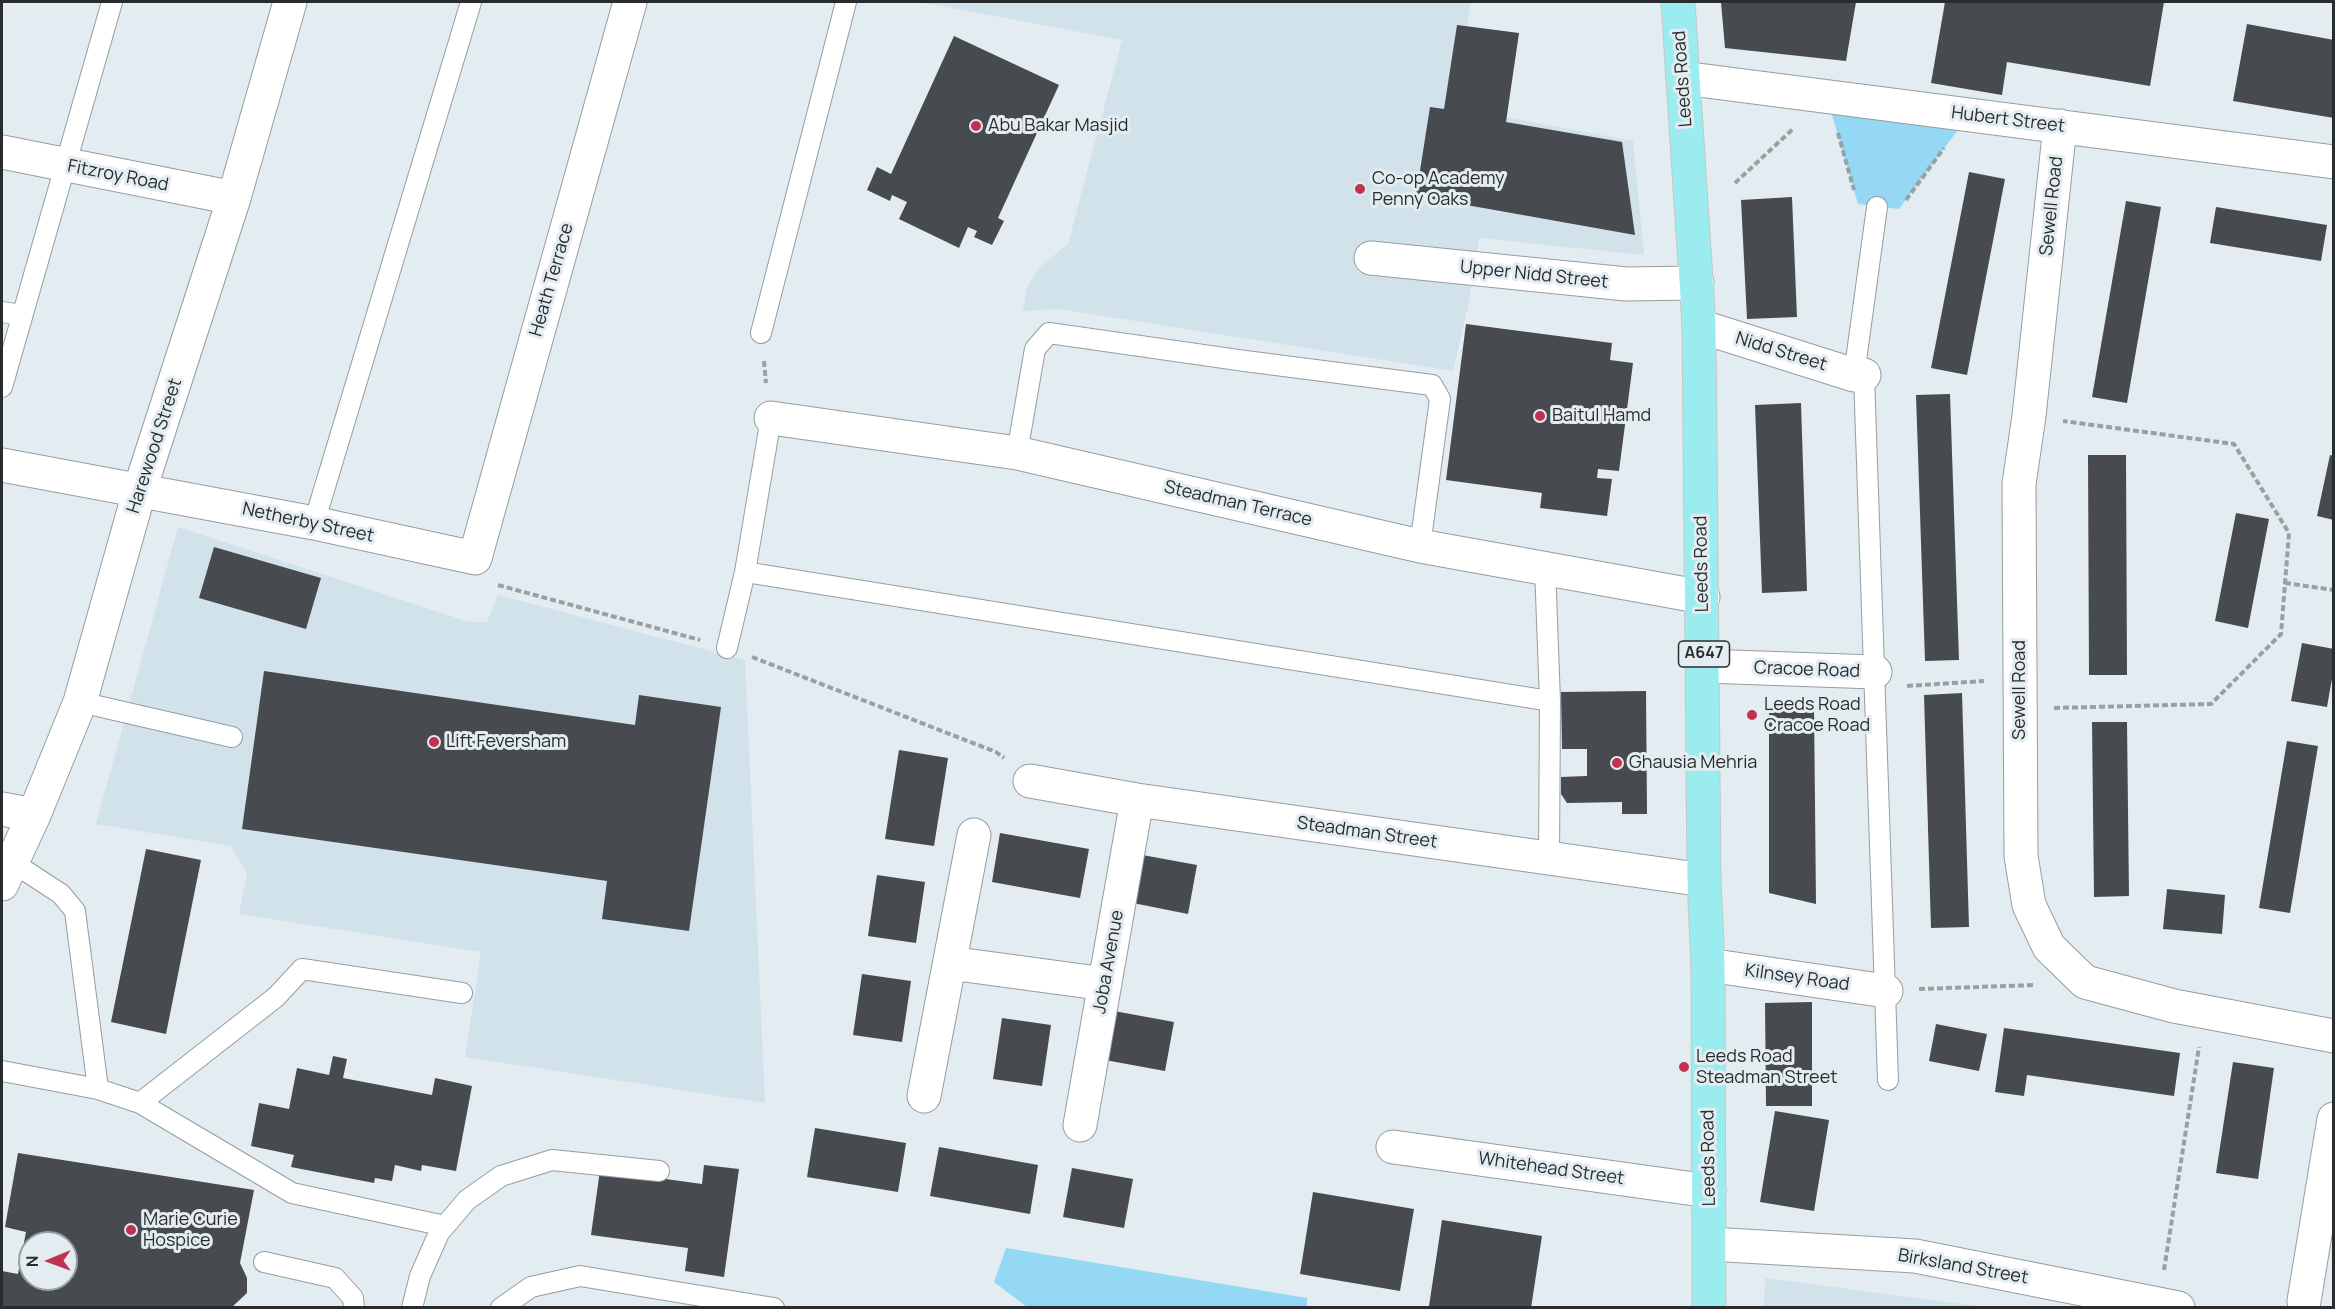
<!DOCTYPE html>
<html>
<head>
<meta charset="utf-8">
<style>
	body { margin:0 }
	#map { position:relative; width:2335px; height:1309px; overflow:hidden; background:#e3ecf0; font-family:Manrope,sans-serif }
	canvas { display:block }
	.frame { position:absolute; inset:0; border:3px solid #282c2d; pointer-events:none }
	.north { position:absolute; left:18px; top:1231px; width:60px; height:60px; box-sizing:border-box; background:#e3ecf0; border:2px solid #989fa2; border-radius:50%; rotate:269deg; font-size:16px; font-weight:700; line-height:24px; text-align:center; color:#282c2d }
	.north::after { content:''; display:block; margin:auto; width:21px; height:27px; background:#c13152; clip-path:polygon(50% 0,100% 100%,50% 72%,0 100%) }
</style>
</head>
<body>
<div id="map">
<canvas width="2335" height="1309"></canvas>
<div class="frame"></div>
<div class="north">N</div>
</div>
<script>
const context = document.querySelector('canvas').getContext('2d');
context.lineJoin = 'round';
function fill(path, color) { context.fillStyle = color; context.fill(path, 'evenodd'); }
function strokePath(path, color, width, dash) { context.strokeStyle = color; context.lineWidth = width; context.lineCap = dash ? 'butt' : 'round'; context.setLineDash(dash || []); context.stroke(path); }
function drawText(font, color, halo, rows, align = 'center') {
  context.font = font + ' Manrope,sans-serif'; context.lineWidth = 6; context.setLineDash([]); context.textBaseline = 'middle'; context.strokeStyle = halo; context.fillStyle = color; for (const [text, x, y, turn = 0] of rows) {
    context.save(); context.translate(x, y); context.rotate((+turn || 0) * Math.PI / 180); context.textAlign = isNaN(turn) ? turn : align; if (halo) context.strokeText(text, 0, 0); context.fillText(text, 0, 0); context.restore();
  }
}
fill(new Path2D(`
	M920,2H1471L1452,107L1633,141L1644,255L1479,238L1469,302L1453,371L1059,309L1023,311L1027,287L1041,266L1068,244L1122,40Z
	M178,527L469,622H487L498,595L745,660L765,1103L465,1057L481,952L239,914L247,873L231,846L96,824Z
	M1765,1278L1985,1307H1764Z`), '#d1e2ea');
fill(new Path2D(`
	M1827,98L1969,115L1899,209L1858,204Z
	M1006,1248L1307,1298V1307H1027L994,1282Z`), '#95d8f5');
fill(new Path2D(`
	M1721,2H1856L1846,61L1725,48Z
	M1945,2H2164L2150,86L2007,62L2002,95L1931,83Z
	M2247,24L2334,40V118L2233,101Z
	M1457,25L1519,33L1506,122L1622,142L1635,235L1416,196L1430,107L1444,109Z
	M954,36L1059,85L998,218L1004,221L992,245L974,237L977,231L968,227L959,248L899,219L907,202L892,195L890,201L867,190L877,167L891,174Z
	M1969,172L2005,179L1967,375L1931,368Z
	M1792,197L1797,317L1747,319L1741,200Z
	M2126,201L2161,207L2127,403L2092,397Z
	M2216,207L2327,225L2321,261L2210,243Z
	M1466,324L1612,343L1610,360L1633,363L1619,471L1598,469L1597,478L1612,479L1607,516L1540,508L1542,493L1446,480Z
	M1950,394L1959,660L1925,661L1916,395Z
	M1801,403L1807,591L1762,593L1755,405Z
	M2088,455H2126L2127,675H2089Z
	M2330,455L2334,456V520L2317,516Z
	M2236,513L2269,519L2248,628L2215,621Z
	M214,547L321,578L306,629L199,598Z
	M2302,643L2334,649V667L2327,707L2291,701Z
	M264,671L635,725L639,695L721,707L689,931L602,919L607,881L242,829Z
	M1646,691L1647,814H1622V802L1567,803L1561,794V777L1587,776V749H1562L1561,692Z
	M1962,693L1969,927L1931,928L1924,695Z
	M1769,706L1814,707L1816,904L1769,893Z
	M2092,722H2127L2129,896L2094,897Z
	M2287,741L2318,746L2290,913L2259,908Z
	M899,750L948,758L934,846L885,839Z
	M1000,833L1089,849L1080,898L992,882Z
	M146,849L201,860L166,1034L111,1022Z
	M1137,854L1197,865L1188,914L1128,902Z
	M877,875L925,882L916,943L868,936Z
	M2167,889L2225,895L2222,934L2163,929Z
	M862,974L911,981L902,1042L853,1035Z
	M1812,1002V1106H1766L1765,1003Z
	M1114,1011L1174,1022L1165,1071L1105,1060Z
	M1002,1018L1051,1025L1042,1086L993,1079Z
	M1936,1024L1987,1034L1979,1071L1929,1061Z
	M2004,1028L2180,1053L2174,1096L2027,1075L2024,1096L1995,1092Z
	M333,1056L347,1059L343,1078L432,1095L435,1078L472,1086L456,1171L422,1165L421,1171L395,1165L392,1181L375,1178L374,1183L291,1167L294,1155L251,1146L259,1103L289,1109L297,1068L329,1075Z
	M2233,1062L2274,1068L2258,1179L2216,1173Z
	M1775,1111L1829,1120L1814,1211L1760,1202Z
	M815,1128L906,1143L898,1192L807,1177Z
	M939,1147L1038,1165L1030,1214L930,1196Z
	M18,1153L254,1190L240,1263L247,1278V1293L231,1308H2V1271L18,1274L26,1232L5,1227ZM30,1243H66V1279H30Z
	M704,1165L739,1169L724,1277L685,1271L688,1248L591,1235L600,1170L702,1184Z
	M1072,1168L1133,1179L1124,1228L1063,1217Z
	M1313,1192L1414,1209L1400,1291L1300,1274Z
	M1442,1220L1542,1236L1531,1308L1429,1306Z`), '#474b50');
const service = new Path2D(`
	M2,312L21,315
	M761,333L846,2
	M1854,375L1877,207
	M1864,375L1888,1080
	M2,387L112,2
	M1017,453L1035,349L1049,333L1245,361L1432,385L1440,399L1420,546
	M314,523L471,2
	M1545,567L1550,701L1549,858
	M745,572L1550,701
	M727,648L745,572L771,418
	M80,702L232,737
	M12,862L61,894L75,911L98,1089L140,1103L292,1193L445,1226
	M2,1071L98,1089
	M140,1103L276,997L302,969L462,993
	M264,1262L335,1278L353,1298L354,1308
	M412,1308L420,1276L439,1233L467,1200L501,1176L552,1160L659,1171
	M501,1308L531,1287L580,1276L774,1308`);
const minor = new Path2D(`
	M1683,78L2334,162
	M2060,126L2029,416L2019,484L2021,856L2029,905L2049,947L2085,982L2174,1006L2334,1036
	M2,152L234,198
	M1371,258L1626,284L1697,283
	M1699,326L1854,375H1864
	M771,418L1017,453L1420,546L1703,597
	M2,465L314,523L475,558L630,2
	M1704,666L1875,672
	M1030,781L1137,800L1704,880
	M2,809L34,815
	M2,884L34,815L80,702L140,489L234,198L290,2
	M950,963L1105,984
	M1708,965L1886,991
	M924,1096L974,835
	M1080,1125L1137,800
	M1393,1147L1709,1191
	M1710,1244L1915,1256L2178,1308
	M2304,1301L2334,1119`);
const primary = new Path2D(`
	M1678,2L1699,326L1704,880L1708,965L1709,1308`);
strokePath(service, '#959da1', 22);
strokePath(minor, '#959da1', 35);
strokePath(primary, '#c7c8c8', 35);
strokePath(new Path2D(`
	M1838,133L1854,190
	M1735,183L1794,128
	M1906,200L1944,148
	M764,361L766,383
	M2285,583L2334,590
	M498,585L700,640
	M752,657L996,752L1004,758
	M1907,686L1984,681
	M2054,708L2211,704L2281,634L2289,533L2234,444L2063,421
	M1919,989L2035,985
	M2164,1270L2199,1047`), '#99a0a3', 4, [6, 3]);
strokePath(service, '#fff', 20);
strokePath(minor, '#fff', 33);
strokePath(primary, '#9becef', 33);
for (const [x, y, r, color] of [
	[976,126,6,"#c13152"],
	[1360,189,6,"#c13152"],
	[1540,416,6,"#c13152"],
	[1752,715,6,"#c13152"],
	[434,742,6,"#c13152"],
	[1617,763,6,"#c13152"],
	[1684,1067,6,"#c13152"],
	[131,1230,6,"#c13152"]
]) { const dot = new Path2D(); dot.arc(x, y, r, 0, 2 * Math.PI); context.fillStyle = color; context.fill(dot); strokePath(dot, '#e3ecf0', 2); }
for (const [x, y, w] of [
	[1704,654,51]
]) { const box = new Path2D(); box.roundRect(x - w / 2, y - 13, w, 26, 4.5); context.fillStyle = '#e3ecf0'; context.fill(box); strokePath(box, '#282c2d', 1.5); }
drawText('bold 16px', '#282c2d', null, [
	["A647",1704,654]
]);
drawText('18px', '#282c2d', '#e3ecf0', [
	["Leeds Road",1683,79,-94],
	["Hubert Street",2008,120,7],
	["Fitzroy Road",118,176,11],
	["Sewell Road",2052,206,-84],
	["Upper Nidd Street",1534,275,6],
	["Heath Terrace",552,280,-74],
	["Nidd Street",1781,352,17],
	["Harewood Street",155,446,-72],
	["Steadman Terrace",1238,504,13],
	["Netherby Street",308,523,12],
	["Leeds Road",1702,564,-91],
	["Cracoe Road",1807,670,2],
	["Sewell Road",2020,690,-90],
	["Steadman Street",1367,833,8],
	["Joba Avenue",1109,962,-80],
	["Kilnsey Road",1797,978,8],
	["Leeds Road",1709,1158,-91],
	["Whitehead Street",1551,1169,8],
	["Birksland Street",1963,1267,10]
]);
drawText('18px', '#282c2d', '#e3ecf0', [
	["Abu Bakar Masjid",988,126],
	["Co-op Academy",1372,179],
	["Penny Oaks",1372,200],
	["Baitul Hamd",1552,416],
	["Leeds Road",1764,705],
	["Cracoe Road",1764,726],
	["Lift Feversham",446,742],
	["Ghausia Mehria",1629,763],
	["Leeds Road",1696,1057],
	["Steadman Street",1696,1078],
	["Marie Curie",143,1220],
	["Hospice",143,1241]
], 'left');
</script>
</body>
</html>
